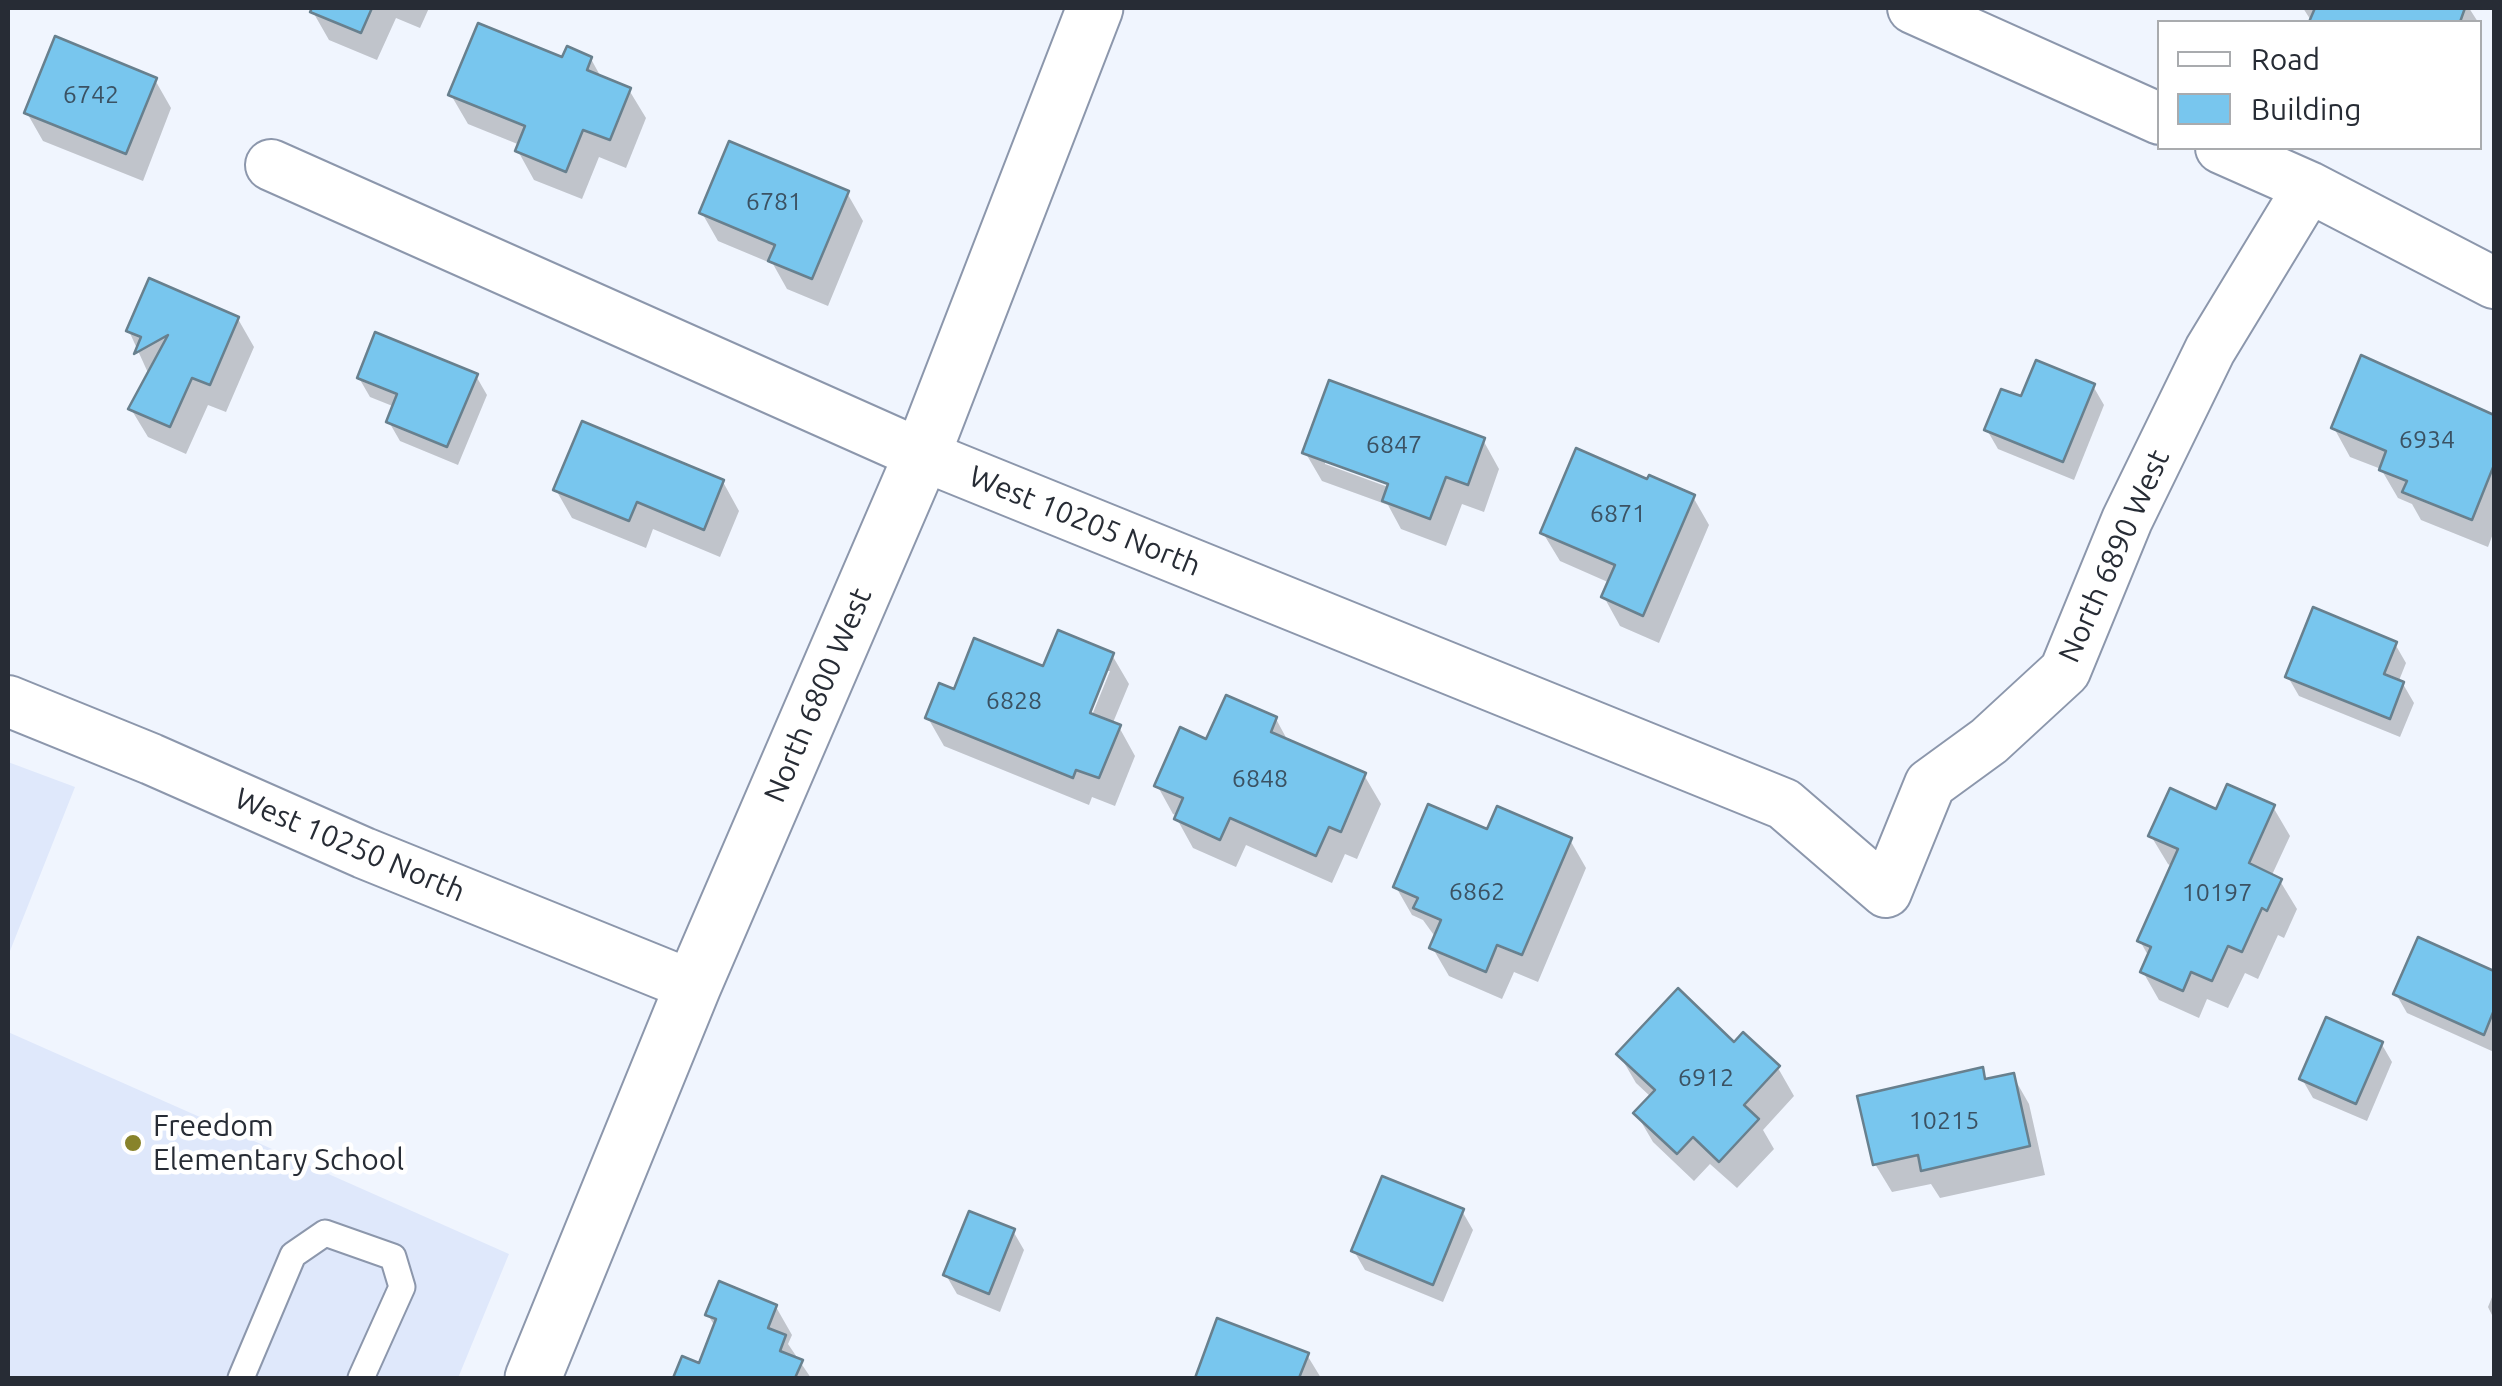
<!DOCTYPE html>
<html>
<head>
<meta charset="utf-8">
<style>
	body { margin:0 }
	#map { position:relative; width:2502px; height:1386px; overflow:hidden; background:#f0f5fe; font-family:Ubuntu,sans-serif }
	canvas { display:block }
	.frame { position:absolute; inset:0; border:10px solid #272c35; pointer-events:none }
	.legend { position:absolute; left:2157px; top:20px; width:325px; height:130px; box-sizing:border-box; background:#fff; border:2px solid #a9abae; margin:0; padding:12px 18px; list-style:none; font-size:30px; color:#272c35 }
	.legend li { display:flex; align-items:center; gap:20px; height:50px }
	.legend b { width:50px; border:2px solid #a9abae }
</style>
</head>
<body>
<div id="map">
<canvas width="2502" height="1386"></canvas>
<div class="frame"></div>
<ul class="legend">
<li><b style="height:12px;background:#fff"></b>Road</li>
<li><b style="height:28px;background:#78c6ee"></b>Building</li>
</ul>
</div>
<script>
const context = document.querySelector('canvas').getContext('2d');
context.lineJoin = 'round';
function fill(path, color) { context.fillStyle = color; context.fill(path, 'evenodd'); }
function strokePath(path, color, width, dash) { context.strokeStyle = color; context.lineWidth = width; context.lineCap = dash ? 'butt' : 'round'; context.setLineDash(dash || []); context.stroke(path); }
function drawText(font, color, halo, rows, align = 'center') {
  context.font = font + ' Ubuntu,sans-serif'; context.lineWidth = 9; context.setLineDash([]); context.textBaseline = 'middle'; context.strokeStyle = halo; context.fillStyle = color; for (const [text, x, y, turn = 0] of rows) {
    context.save(); context.translate(x, y); context.rotate((+turn || 0) * Math.PI / 180); context.textAlign = isNaN(turn) ? turn : align; if (halo) context.strokeText(text, 0, 0); context.fillText(text, 0, 0); context.restore();
  }
}
fill(new Path2D(`
	M8,762L75,787L8,956Z
	M8,1032L509,1254L458,1378H8Z`), '#dfe8fb');
fill(new Path2D(`
	M315,8H429L420,28L396,18L377,60L329,40L313,12Z
	M2303,8H2469L2478,22H2312Z
	M591,59L602,79L629,90L646,118L626,168L599,157L582,199L534,180L518,151L520,145L468,124L451,95Z
	M155,80L171,108L143,181L43,141L27,113Z
	M847,193L863,221L828,306L787,289L773,264L718,241L702,213Z
	M238,319L254,347L226,412L208,405L186,454L148,437L131,409L149,375L129,331Z
	M476,376L487,395L458,465L400,441L389,422L395,407L370,397L359,378Z
	M2093,386L2104,405L2074,480L1998,449L1987,430L2022,399Z
	M2440,396L2494,418V531L2488,547L2421,520L2412,504L2398,498L2381,469L2350,457L2334,428Z
	M1483,440L1499,469L1484,512L1462,504L1446,546L1401,529L1388,505L1322,481L1305,452ZM1325,458L1401,486L1399,491L1325,464Z
	M723,482L739,511L720,557L653,529L646,548L572,518L556,490Z
	M1649,483L1693,497L1709,525L1659,643L1620,626L1604,597L1610,583L1560,561L1543,533Z
	M2395,644L2406,663L2398,683L2403,684L2414,703L2400,737L2299,696L2288,677Z
	M1112,655L1129,684L1112,725L1119,727L1135,756L1115,806L1092,797L1089,805L944,746L928,718L955,692ZM1105,671H1110L1088,725L1083,723Z
	M1276,719L1289,743L1364,775L1381,804L1357,859L1345,854L1332,883L1246,845L1236,867L1193,848L1177,819L1178,816L1173,814L1157,785L1207,742Z
	M2273,807L2290,836L2271,877L2280,881L2297,909L2284,938L2278,935L2258,979L2245,973L2228,1008L2207,999L2199,1018L2159,1000L2143,972L2149,957L2140,941L2173,867L2168,864L2151,836L2217,812Z
	M1489,832L1570,840L1586,868L1538,982L1514,972L1502,999L1449,976L1432,947L1436,938L1423,920L1412,915L1396,887Z
	M2419,941L2494,974V1052L2407,1013L2396,994Z
	M2381,1043L2392,1062L2367,1121L2313,1098L2302,1079Z
	M1734,1045L1778,1068L1794,1096L1763,1130L1774,1149L1737,1188L1710,1164L1694,1181L1653,1142L1636,1113L1651,1097L1636,1083L1619,1054Z
	M1982,1070L1988,1081L2013,1076L2029,1104L2045,1175L1940,1198L1931,1184L1892,1192L1875,1164Z
	M1462,1211L1473,1230L1443,1302L1365,1270L1354,1251Z
	M1013,1231L1024,1250L1000,1312L957,1294L946,1275Z
	M2494,1292V1319L2488,1307Z
	M776,1307L792,1335L788,1344L811,1378H676L683,1359L700,1366L716,1328L708,1315Z
	M1219,1322L1307,1355L1321,1378H1197Z`), '#0003');
const building = new Path2D(`
	M312,8H372L361,33L310,12Z
	M2315,8H2465L2460,22H2309Z
	M478,23L562,57L567,46L592,57L587,70L631,88L610,140L583,130L566,172L515,151L525,126L448,95Z
	M55,36L157,78L126,154L24,113Z
	M729,141L849,191L812,279L768,261L775,245L699,213Z
	M149,278L239,317L210,385L192,378L170,427L128,409L168,335L134,354L141,337L126,331Z
	M375,332L478,374L447,447L386,422L397,394L357,378Z
	M2361,355L2494,415V465L2472,520L2402,492L2407,481L2379,470L2386,451L2331,428Z
	M2036,360L2095,384L2063,462L1984,430L2001,389L2021,396Z
	M1329,380L1485,438L1468,485L1446,477L1430,519L1382,501L1388,484L1302,453Z
	M582,421L724,480L704,530L637,502L629,521L553,490Z
	M1576,448L1647,479L1649,475L1695,495L1643,616L1601,597L1615,565L1540,533Z
	M2313,607L2397,642L2384,674L2404,682L2390,719L2285,677Z
	M1058,630L1114,653L1090,713L1121,725L1099,778L1076,770L1073,778L925,718L939,683L954,689L974,638L1043,666Z
	M1226,695L1277,717L1271,732L1366,773L1341,832L1329,827L1316,856L1230,818L1220,840L1174,819L1183,798L1154,786L1180,727L1206,739Z
	M2227,784L2275,805L2249,863L2282,879L2267,911L2262,908L2242,952L2228,946L2212,981L2191,972L2183,991L2140,972L2151,947L2137,941L2178,849L2148,836L2170,788L2216,809Z
	M1428,804L1487,829L1497,806L1572,838L1522,955L1497,945L1486,972L1429,948L1441,920L1413,908L1418,898L1393,887Z
	M2418,937L2494,971V1010L2484,1035L2393,994Z
	M1678,988L1734,1042L1743,1032L1780,1066L1744,1105L1759,1119L1719,1162L1693,1137L1677,1154L1633,1113L1655,1090L1616,1054Z
	M2326,1017L2383,1042L2356,1104L2299,1079Z
	M1983,1067L1985,1079L2014,1073L2030,1146L1921,1171L1918,1155L1873,1165L1857,1096Z
	M1382,1176L1464,1209L1433,1285L1351,1251Z
	M969,1211L1015,1229L989,1294L943,1275Z
	M719,1281L777,1305L768,1328L786,1335L780,1351L803,1360L795,1378H673L682,1356L699,1363L716,1319L705,1315Z
	M1217,1318L1309,1353L1299,1378H1195Z`);
fill(building, '#78c6ee');
strokePath(building, '#68808e', 2.5);
const lane = new Path2D(`
	M241,1378L293,1255L325,1233L393,1257L402,1287L361,1378`);
const street = new Path2D(`
	M1913,8L2160,119
	M2221,148L2309,187L2494,283
	M271,165L922,455L1784,804L1886,892L1930,784L1989,741L2065,671L2127,520L2210,350L2309,187
	M8,701L151,759L364,853L693,986`);
const secondary = new Path2D(`
	M533,1378L693,986L922,455L1095,8`);
strokePath(lane, '#8c97ac', 29);
strokePath(street, '#8c97ac', 54);
strokePath(secondary, '#8c97ac', 59);
strokePath(lane, '#fff', 25);
strokePath(street, '#fff', 50);
strokePath(secondary, '#fff', 55);
for (const [x, y, r, color] of [
	[133,1143,10,"#88832b"]
]) { const dot = new Path2D(); dot.arc(x, y, r, 0, 2 * Math.PI); context.fillStyle = color; context.fill(dot); strokePath(dot, '#fff', 4); }
drawText('25px', '#3b5263', null, [
	["6742",91,95],
	["6781",774,202],
	["6934",2427,440],
	["6847",1394,445],
	["6871",1618,514],
	["6828",1014,701],
	["6848",1260,779],
	["6862",1477,892],
	["10197",2217,893],
	["6912",1706,1078],
	["10215",1944,1121]
]);
drawText('30px', '#272c35', '#fff', [
	["West 10205 North",1085,521,22],
	["North 6890 West",2114,556,-66],
	["North 6800 West",818,695,-67],
	["West 10250 North",350,845,23]
]);
drawText('30px', '#272c35', '#fff', [
	["Freedom",153,1126],
	["Elementary School",153,1160]
], 'left');
</script>
</body>
</html>
